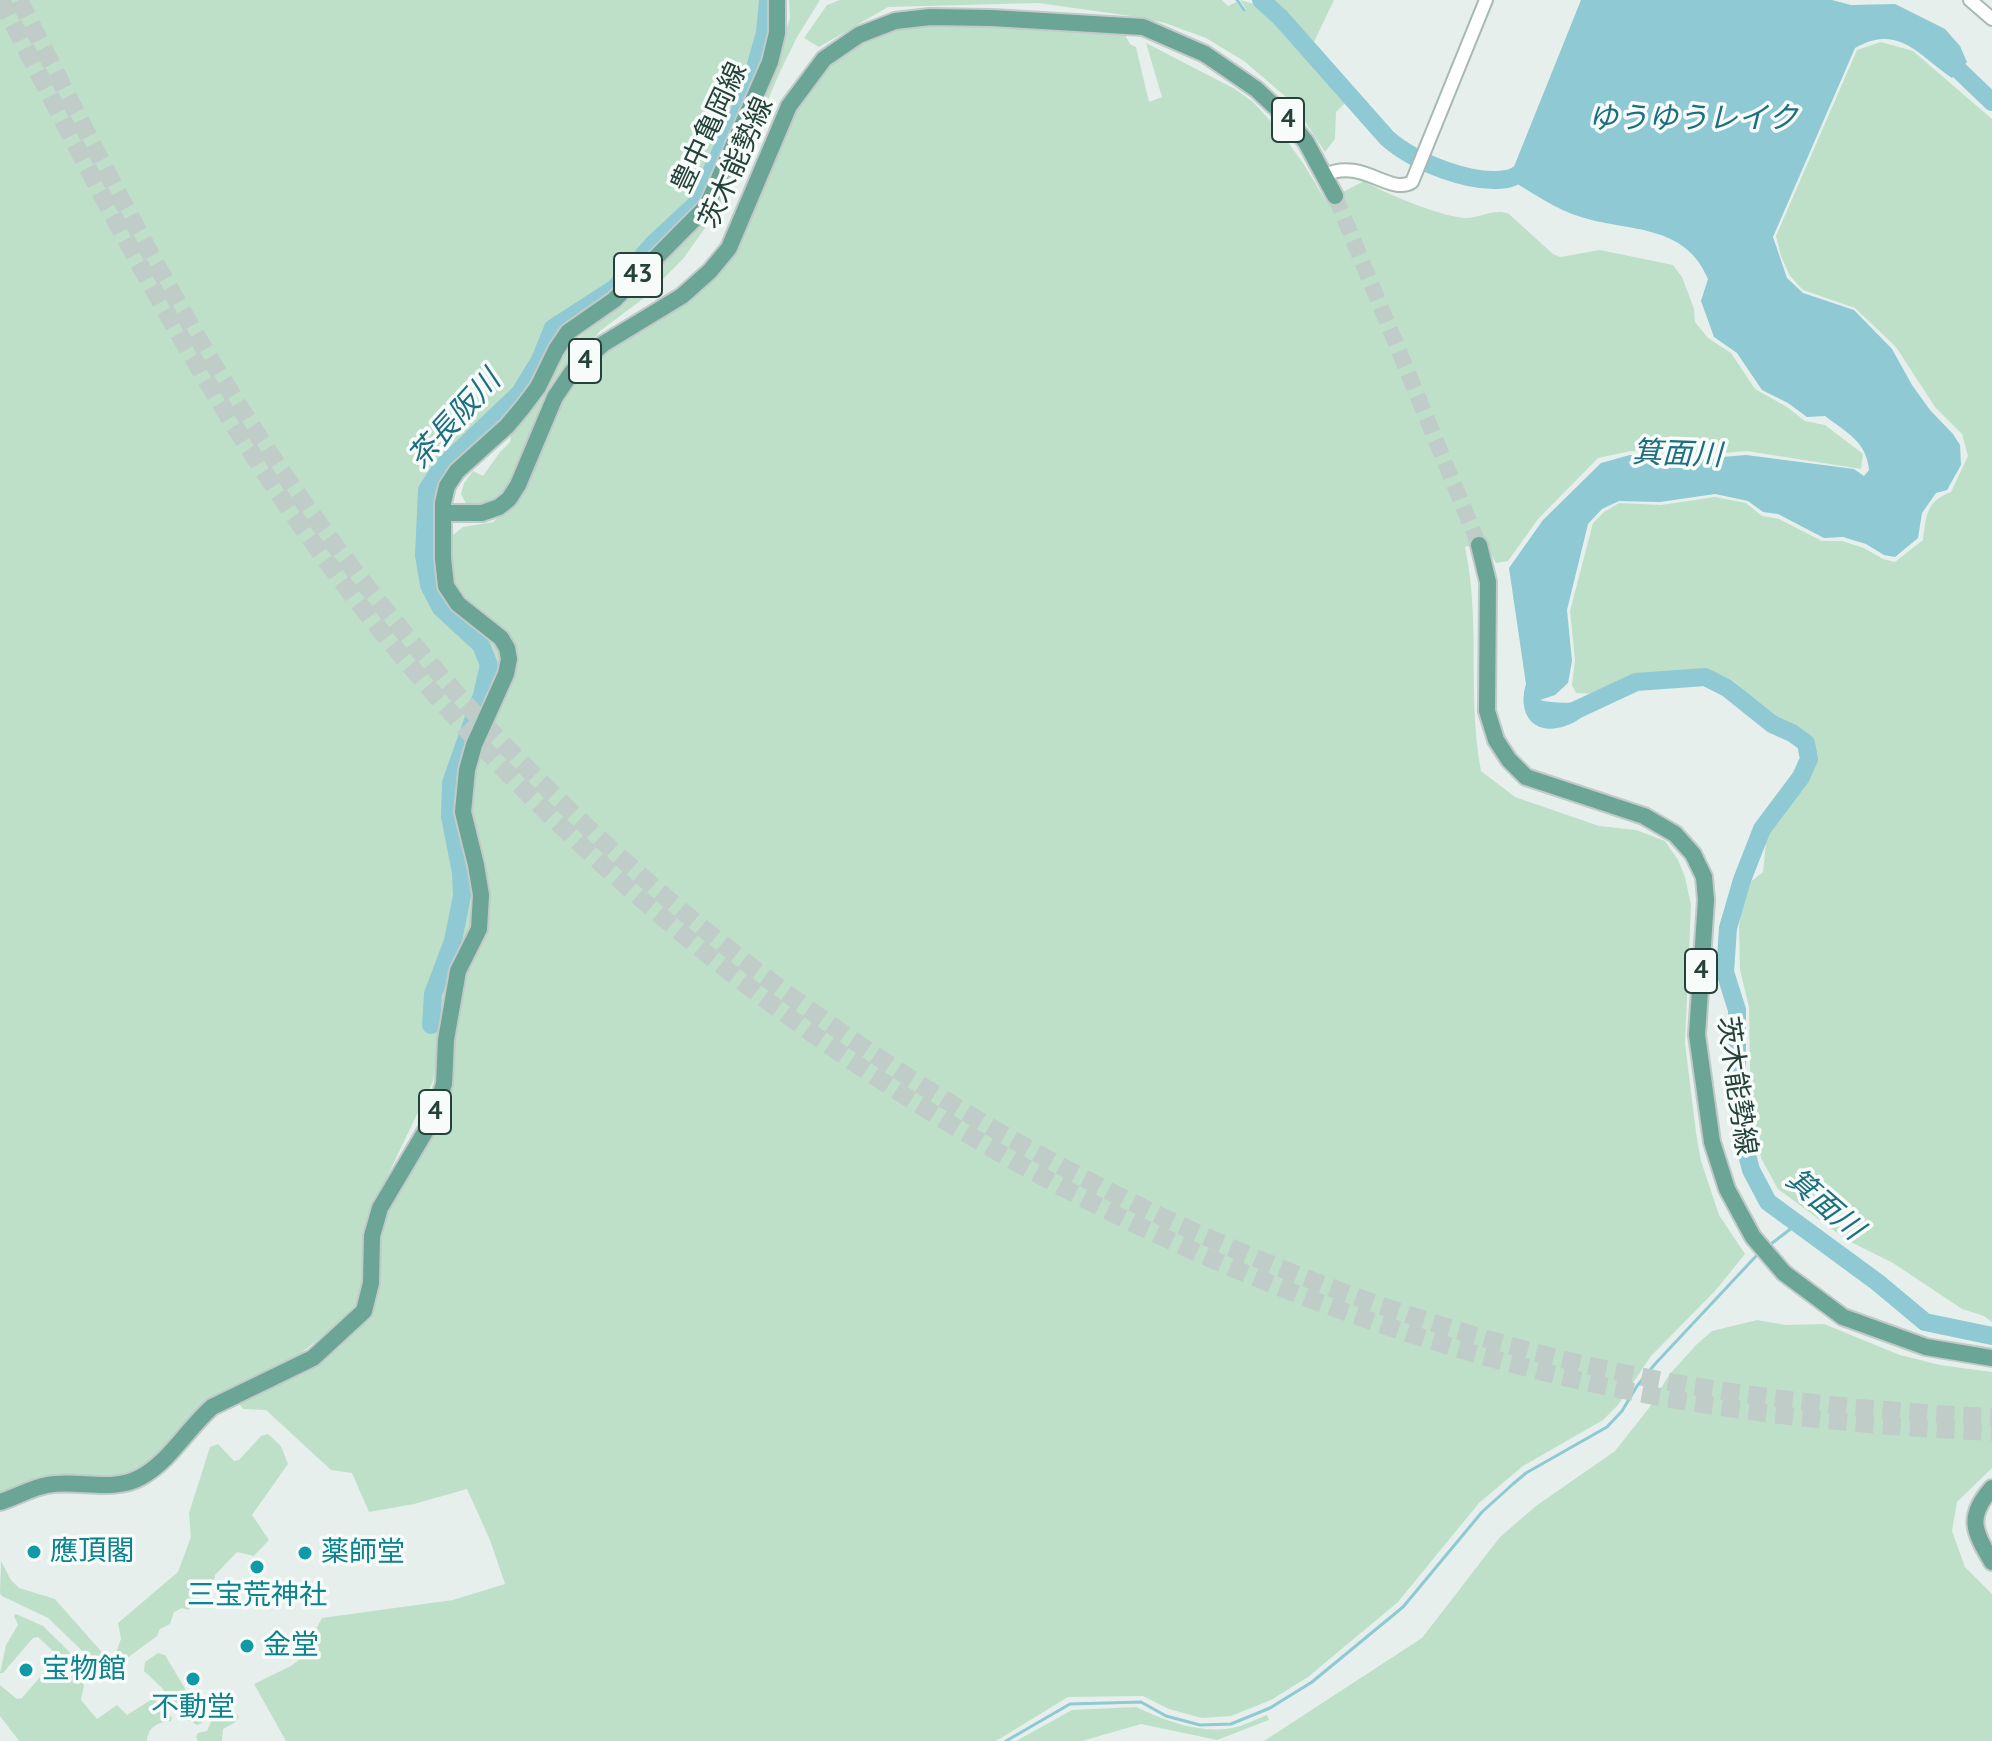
<!DOCTYPE html>
<html>
<head>
<meta charset="utf-8">
<style>
	body { margin:0 }
	canvas { display:block; background:#e6efeb }
</style>
</head>
<body>
<canvas width="1992" height="1741"></canvas>
<script>
const context = document.querySelector('canvas').getContext('2d');
context.lineJoin = 'round';
function fill(path, color) { context.fillStyle = color; context.fill(path, 'evenodd'); }
function strokePath(path, color, width, dash) { context.strokeStyle = color; context.lineWidth = width; context.lineCap = dash ? 'butt' : 'round'; context.setLineDash(dash || []); context.stroke(path); }
function drawText(font, color, halo, rows, align = 'center') {
  context.font = font + ' "PT Sans","Noto Sans JP",sans-serif'; context.lineWidth = 7; context.setLineDash([]); context.textBaseline = 'middle'; context.strokeStyle = halo; context.fillStyle = color; for (const [text, x, y, turn = 0] of rows) {
    context.save(); context.translate(x, y); context.rotate((+turn || 0) * Math.PI / 180); context.textAlign = isNaN(turn) ? turn : align; if (halo) context.strokeText(text, 0, 0); context.fillText(text, 0, 0); context.restore();
  }
}
fill(new Path2D(`
	M0,0H769L768,46L755,83L706,188L554,337L535,381L505,418L452,464L436,486L433,504L432,571L436,589L452,608L500,646L502,665L445,816L465,869L470,893L471,925L450,967L433,1081L374,1204L363,1237V1284L358,1304L347,1317L292,1360L208,1401L194,1413L147,1467L121,1478H44L0,1492Z
	M789,0H820L797,37L779,74L725,200L683,259L644,298L600,331L561,378L511,480C500,497 488,509 467,505L461,494L464,483L473,471L483,476L500,452L510,442L512,428L562,352L634,290L722,195L772,71L790,18Z
	M840,0H1222L1228,6L1236,2L1243,11L1246,9L1240,0L1254,4L1270,15L1345,103L1336,112L1335,139L1325,152L1292,102L1244,61L1206,38L1165,23L1138,17L1038,3L888,7L819,47L804,38L827,5Z
	M1271,0H1334L1313,44Z
	M930,25L1124,33L1130,44L1136,47L1149,102L1162,97L1146,43L1235,89L1253,102L1280,131L1303,163L1326,201L1364,181C1384,193 1442,217 1465,218C1481,218 1494,208 1509,214L1553,254L1560,257L1600,250L1673,265L1682,277L1694,309L1695,322L1708,338L1731,353L1755,389L1787,407L1805,421L1825,425L1863,454L1861,469L1747,451L1700,455L1631,451L1598,458L1538,519L1508,561L1496,563L1484,541L1465,547C1481,622 1467,697 1481,771L1515,797L1599,826L1636,830L1665,841L1678,860L1685,877L1691,905L1685,1043L1696,1133L1701,1161L1719,1215L1745,1254L1715,1291L1651,1356L1618,1405L1603,1420L1523,1466L1479,1503L1398,1602L1308,1677L1271,1700L1231,1716L1202,1718L1169,1709L1143,1696L1068,1697L996,1741H286L254,1684L291,1666L300,1659L322,1618L453,1600L505,1584L490,1540L467,1489L414,1504L369,1512L352,1473L331,1470L266,1410L243,1409L238,1402L303,1374L361,1325L370,1314L377,1234L386,1210L409,1176L435,1125L462,971L479,945L468,810L471,771L513,663L459,596L452,578L453,535L463,527L493,522L512,505L537,449L576,374L605,350L715,276L794,108L829,64L860,43L897,30Z
	M1881,42L1913,51L1992,119V1322L1984,1316L1962,1309L1893,1263L1847,1240L1778,1189L1762,1160L1751,1126L1749,1007L1740,970L1739,928L1742,899L1748,884L1763,872L1767,833L1808,779L1815,761L1811,739L1773,719L1734,681L1707,672L1634,678L1595,694L1576,693L1572,685L1575,660L1570,611L1593,523L1604,512L1619,503L1661,505L1715,497L1746,503L1762,516L1779,519L1822,541H1842L1864,548L1883,559L1895,562L1923,540C1926,516 1926,501 1951,492L1968,456L1962,434L1935,407L1896,347L1855,308L1803,290L1790,276L1781,256L1776,236L1857,50Z
	M1757,1320L1786,1325L1824,1324L1900,1355L1940,1365L1992,1372V1468L1957,1502L1952,1531L1965,1567L1992,1594V1741H1264L1422,1638L1500,1537L1536,1506L1615,1451L1649,1408L1669,1375L1696,1345L1712,1331Z
	M268,1434L281,1446L288,1464L252,1515L269,1540L254,1556L237,1552L215,1575L213,1586L188,1610L182,1608L174,1612L170,1624L160,1629L157,1636L119,1664L114,1658L121,1639L118,1623L178,1572L191,1537L189,1513L210,1447L218,1444L234,1461L239,1460L261,1436Z
	M1,1561L11,1580L19,1588L55,1599L107,1658L109,1663L100,1668L48,1618L2,1596L0,1593Z
	M16,1614L43,1626L90,1672L93,1678L89,1682L84,1681L38,1637L33,1638L3,1673H0L6,1645L18,1625L14,1616Z
	M158,1653L165,1655L202,1717V1723L197,1725L185,1718L161,1687L144,1671L145,1662Z
	M59,1660L84,1685L81,1700L97,1719L117,1705L127,1715L157,1696L172,1718L171,1721C158,1722 148,1727 147,1741H19L0,1716V1685L17,1699L22,1698L53,1662Z
	M219,1696L227,1701L239,1717L234,1723L223,1729L222,1741H198L196,1737L198,1733L207,1731L213,1717L211,1703Z
	M1136,1707C1166,1721 1199,1734 1232,1728C1244,1726 1256,1719 1267,1715L1269,1720L1217,1740L1141,1724L1082,1741H1016L1072,1710Z`), '#bfe0c8');
fill(new Path2D(`
	M1581,0H1832L1851,5L1895,4L1945,29L1960,46L1967,62L1952,78C1919,56 1899,23 1855,48L1773,237L1787,278L1803,293L1854,310L1892,349L1912,385L1930,410L1953,434L1960,445L1961,465L1947,490L1936,493L1922,513L1918,538L1895,557L1884,555L1866,544L1843,537L1824,538L1778,514L1763,512L1748,501L1715,494L1660,502L1619,501L1602,509L1588,524L1567,610L1572,661L1568,683L1555,695L1540,700C1555,704 1579,704 1594,698L1597,705C1587,713 1578,722 1565,726C1533,737 1517,713 1526,684L1509,568L1543,520L1601,463L1630,455L1699,459L1746,455L1854,469L1864,476L1869,470C1867,442 1846,432 1825,416L1807,417L1788,403L1762,390L1737,353L1714,337L1701,301L1708,279C1685,223 1628,232 1581,217C1555,209 1533,193 1509,179Z`), '#8ec9d4');
strokePath(new Path2D(`
	M1237,0L1244,10
	M1767,1247L1797,1224
	M1006,1741L1070,1704L1141,1702L1166,1716L1200,1725L1231,1724L1270,1708L1312,1682L1403,1607L1482,1512L1513,1484L1526,1473L1607,1427L1622,1411L1637,1386L1655,1364L1758,1254`), '#8ec9d4', 3);
strokePath(new Path2D(`
	M1261,0L1280,17L1387,138C1414,162 1471,185 1507,179C1515,178 1523,171 1529,167
	M1942,54L1992,102
	M1574,711L1636,682L1705,677L1727,688L1772,724L1792,733L1806,743L1809,759L1801,777L1762,829L1742,880L1728,928L1725,972L1737,1010V1084L1740,1127L1751,1170L1768,1202L1877,1282L1925,1322L1992,1336
	M431,1025L433,994L453,941L462,896L461,873L450,816L451,783L482,695L489,665L481,645L441,608L429,585L424,555L427,490L442,467L520,393L540,360L553,328L615,288L654,243L696,204L739,113L755,68L765,33L768,0`), '#8ec9d4', 18);
strokePath(new Path2D(`
	M1335,196L1479,545`), '#bfccc8', 16, [16, 8]);
strokePath(new Path2D(`
	M1,0C100,193 198,388 328,563C636,975 1101,1277 1604,1386C1731,1413 1862,1426 1992,1432
	M19,0C101,161 181,324 283,473C575,898 1012,1207 1508,1345C1660,1388 1835,1410 1992,1417`), '#bfccc8', 18, [18, 9]);
const minor = new Path2D(`
	M1970,0L1992,19
	M1325,175C1362,157 1390,196 1412,182L1486,0`);
const major = new Path2D(`
	M443,513H482L499,507L509,499L518,485L555,397L572,372L603,344L682,296L710,271L729,248L789,106L824,59L859,35L895,21L930,17L992,18L1143,27L1205,54L1256,89L1286,117L1306,142L1335,196
	M1479,545L1488,582L1487,711L1496,740L1509,760L1526,777L1644,816L1675,834L1693,854L1704,877L1706,900L1697,1035L1712,1142L1727,1189L1753,1237L1784,1273L1843,1317L1926,1347L1992,1358
	M1992,1488C1966,1517 1974,1531 1992,1562
	M0,1502C16,1497 31,1488 47,1485C77,1479 113,1493 141,1477C170,1461 187,1429 212,1407L313,1358L364,1311L371,1283L372,1236L380,1208L431,1122L444,1084L446,1040L458,971L479,929L481,895L476,865L463,812L467,770L474,745L506,674L509,659L507,648L501,638L458,604L446,586L443,558V503L447,486L457,471L507,426L523,407L538,387L556,350L568,332L614,300L707,206L770,62L777,33V0`);
strokePath(minor, '#a8b8b2', 16);
strokePath(major, '#c2cac8', 20);
strokePath(minor, '#fff', 12);
strokePath(major, '#6aa596', 16);
for (const [x, y, r, color] of [
	[34,1552,8,"#0f9aa8"],
	[305,1553,8,"#0f9aa8"],
	[257,1567,8,"#0f9aa8"],
	[247,1646,8,"#0f9aa8"],
	[26,1670,8,"#0f9aa8"],
	[193,1679,8,"#0f9aa8"]
]) { const dot = new Path2D(); dot.arc(x, y, r, 0, 2 * Math.PI); context.fillStyle = color; context.fill(dot); strokePath(dot, '#f7fbf9', 3); }
for (const [x, y, w] of [
	[1288,120,32],
	[638,275,48],
	[585,361,32],
	[1701,971,32],
	[435,1112,32]
]) { const box = new Path2D(); box.roundRect(x - w / 2, y - 22, w, 44, 6); context.fillStyle = '#f7fbf9'; context.fill(box); strokePath(box, '#24423a', 2); }
drawText('bold 26px', '#24423a', null, [
	["4",1288,120],
	["43",638,275],
	["4",585,361],
	["4",1701,971],
	["4",435,1112]
]);
drawText('28px', '#24423a', '#f7fbf9', [
	["豊中亀岡線",710,128,-65],
	["茨木能勢線",737,163,-66],
	["茨木能勢線",1736,1086,82]
]);
drawText('28px', '#0d838f', '#f7fbf9', [
	["應頂閣",50,1552],
	["薬師堂",321,1553],
	["三宝荒神社",257,1596,"center"],
	["金堂",263,1646],
	["宝物館",42,1670],
	["不動堂",193,1708,"center"]
], 'left');
drawText('italic 30px', '#1c6f80', '#f7fbf9', [
	["ゆうゆうレイク",1693,119],
	["茶長阪川",455,420,-48],
	["箕面川",1677,455,2],
	["箕面川",1824,1205,41]
]);
</script>
</body>
</html>
